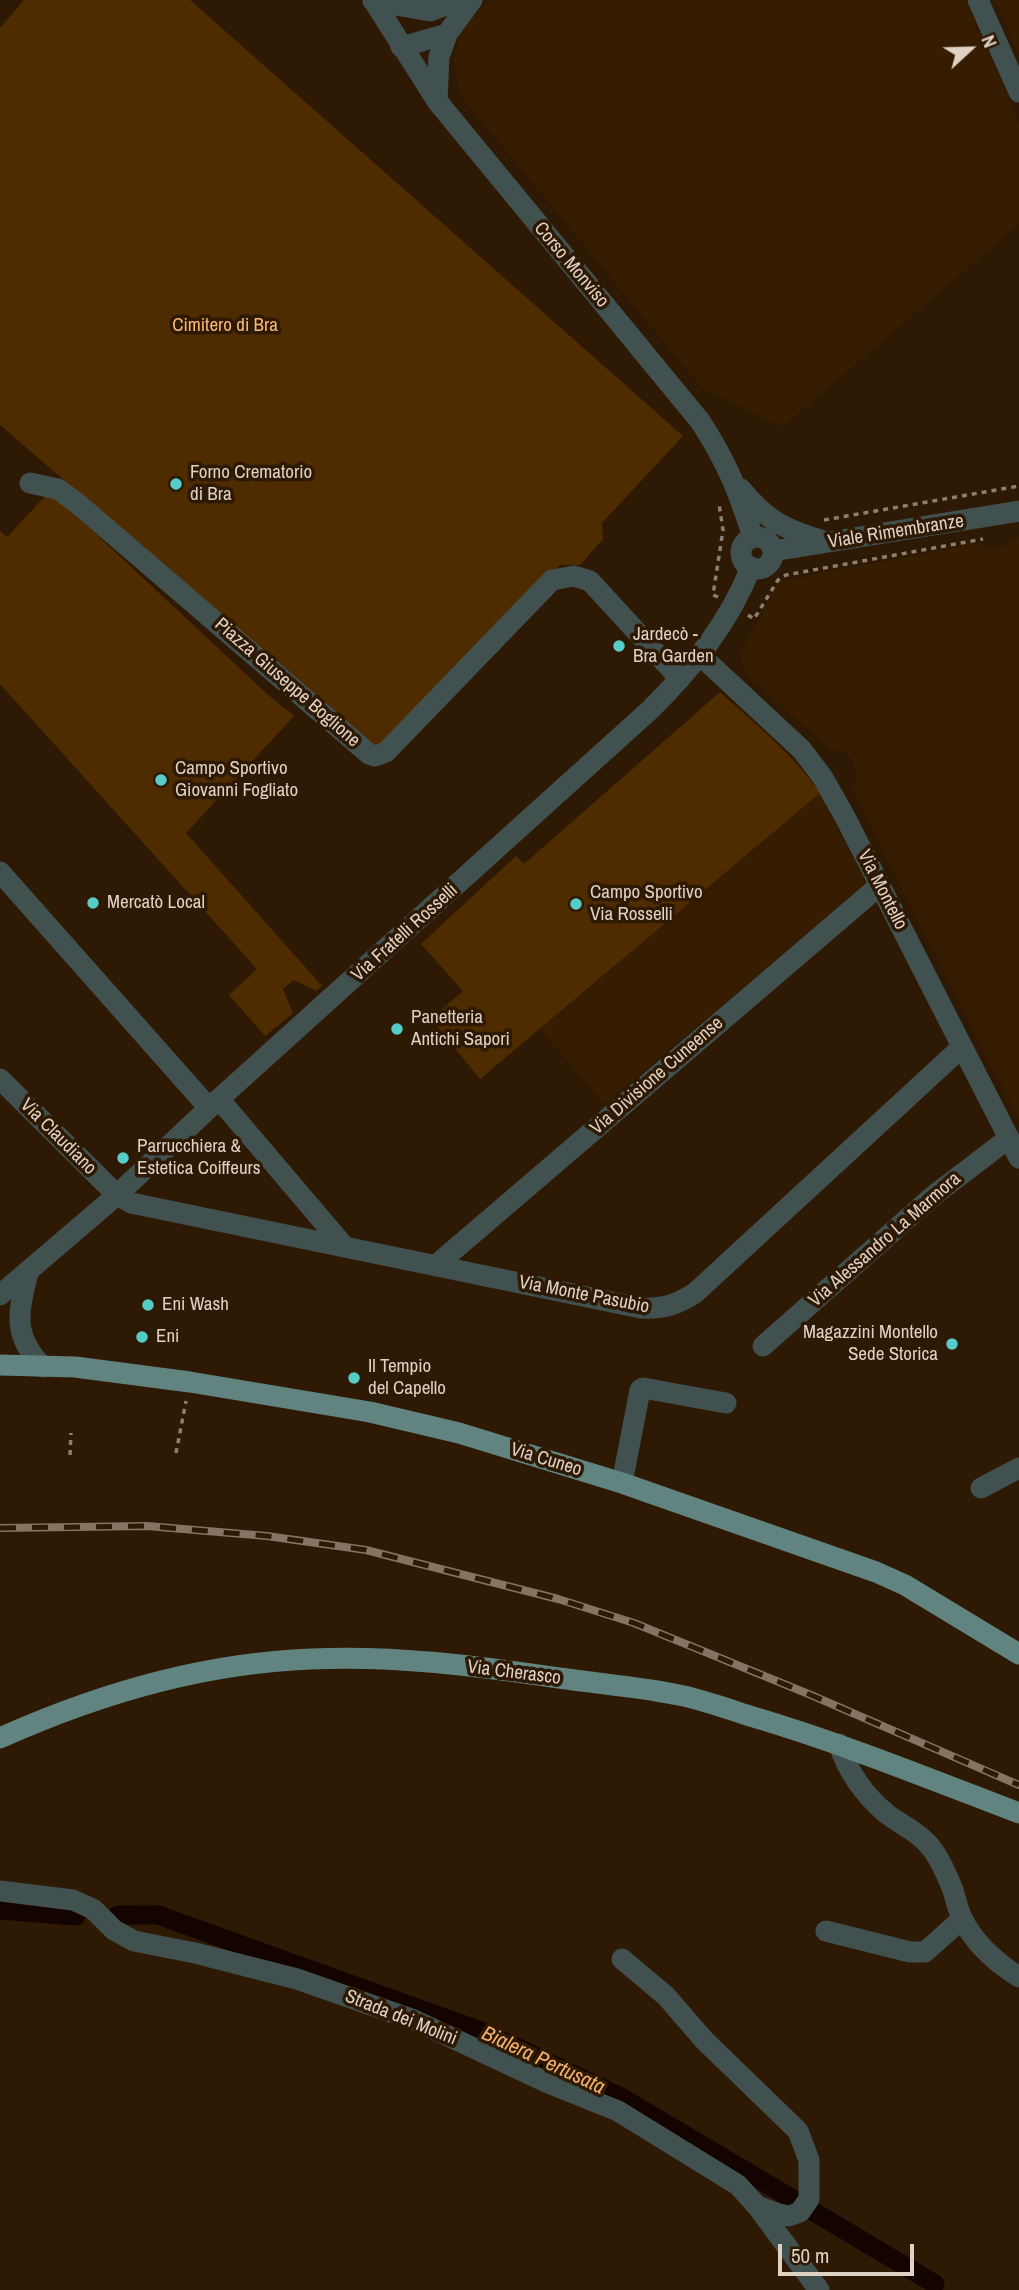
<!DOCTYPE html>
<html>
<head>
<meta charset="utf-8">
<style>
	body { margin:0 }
	#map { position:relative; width:1019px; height:2290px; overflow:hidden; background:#2e1904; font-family:"Archivo Narrow",sans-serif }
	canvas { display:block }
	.north { position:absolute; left:935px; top:14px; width:70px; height:70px; -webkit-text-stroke:5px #2e1904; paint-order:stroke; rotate:68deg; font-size:19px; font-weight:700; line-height:28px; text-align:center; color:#dfd1c4 }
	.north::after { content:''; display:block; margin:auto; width:24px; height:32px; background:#dfd1c4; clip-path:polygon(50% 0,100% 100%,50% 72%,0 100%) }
	.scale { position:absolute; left:778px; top:2244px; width:136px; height:32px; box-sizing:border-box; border:4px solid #dfd1c4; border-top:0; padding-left:9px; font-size:21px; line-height:24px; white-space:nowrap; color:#dfd1c4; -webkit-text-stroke:5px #2e1904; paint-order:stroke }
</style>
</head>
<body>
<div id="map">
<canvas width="1019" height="2290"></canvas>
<div class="north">N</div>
<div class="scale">50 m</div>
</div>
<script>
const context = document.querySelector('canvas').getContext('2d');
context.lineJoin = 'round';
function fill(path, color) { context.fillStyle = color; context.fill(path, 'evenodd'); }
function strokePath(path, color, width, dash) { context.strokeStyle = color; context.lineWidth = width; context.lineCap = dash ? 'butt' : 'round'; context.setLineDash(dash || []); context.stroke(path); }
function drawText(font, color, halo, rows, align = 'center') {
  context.font = font + ' "Archivo Narrow",sans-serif'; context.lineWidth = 7; context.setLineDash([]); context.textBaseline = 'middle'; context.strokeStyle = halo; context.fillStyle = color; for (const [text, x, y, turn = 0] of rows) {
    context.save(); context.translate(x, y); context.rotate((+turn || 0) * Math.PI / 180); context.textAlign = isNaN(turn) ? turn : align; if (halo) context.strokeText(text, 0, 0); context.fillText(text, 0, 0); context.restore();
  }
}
fill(new Path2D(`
	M490,0H965L1019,123V224L782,427L702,388L466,102L458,88L453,59L461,32L471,18Z
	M995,0H1019V55Z
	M1019,538V1119L852,790L857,775L853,760L844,751L832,750L745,673L740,654L780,581L980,543L991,552Z
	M820,793L866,884L605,1104L540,1029Z`), '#361d01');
fill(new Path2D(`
	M24,0H190L683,436L602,523L603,539L580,565H560L378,751L0,425V28Z
	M50,491L266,693L294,716L186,833L322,986L316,991L294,980L283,989L293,1013L265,1036L229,995L257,969L0,684V531L7,537Z
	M720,692C755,724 793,754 820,793L480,1079L431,1019L463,991L421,944L516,856L524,864Z`), '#4f2c00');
strokePath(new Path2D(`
	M0,1910L76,1916
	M118,1915H158L489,2034L621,2097L935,2284`), '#140400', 19);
strokePath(new Path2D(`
	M824,520L1019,486
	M718,597L713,595L723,530L719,504
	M748,615L754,619L778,580L786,575L983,539
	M176,1453L186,1401
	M70,1455L71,1433`), '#8f7e6e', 3.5, [5, 5]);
strokePath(new Path2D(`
	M373,0L437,101L700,421C727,462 738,491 753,537
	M978,0L1019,92
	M373,1L430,11L460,0
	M401,47L447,34
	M437,101L439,57L447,34L472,0
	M30,483L58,489L77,503L369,754L375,756L386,752L552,580L574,576L590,581L680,679
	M741,489C766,520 785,530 824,541
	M741 553a16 16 0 1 1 32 0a16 16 0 1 1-32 0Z
	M773,551L1019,511
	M701,656L802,750L823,778L845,817L1019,1158
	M0,872L209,1108
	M0,1079L117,1195L131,1203L641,1308C664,1309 676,1305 695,1293L962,1047
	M219,1099L344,1246
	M435,1266L879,886
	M28,1273C18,1313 12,1335 43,1367
	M0,1295L117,1195L209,1108L651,709C693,667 729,623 751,567
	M763,1346L933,1196L1009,1138
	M622,1483L640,1390L643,1388L726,1403
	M981,1488L1019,1468
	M839,1744C847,1771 865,1796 887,1814C900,1824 916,1831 927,1843C938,1854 947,1875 953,1890C956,1900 958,1911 963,1920C975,1944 997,1963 1019,1977
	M0,1891L73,1900L93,1909L114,1930L134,1941L195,1953L297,1979L414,2020L546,2082L618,2111L738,2185L757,2206L819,2290
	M826,1931L910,1952H925L962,1919
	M622,1959L666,1996L704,2040L798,2131L809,2160V2199L800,2212L789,2216L779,2214L757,2206`), '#415150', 21);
strokePath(new Path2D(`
	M0,1365L75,1367L190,1382L370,1412L459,1433L622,1483L876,1572L905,1585L1019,1654
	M0,1738C98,1694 203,1663 311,1659C393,1655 477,1666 559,1678C600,1684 643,1687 684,1696C706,1701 728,1709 750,1716C842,1743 930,1779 1019,1813`), '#618481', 21);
const rail = new Path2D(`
	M0,1528L147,1526L267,1536L366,1550L558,1599L634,1623L811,1695L1019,1785`);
strokePath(rail, '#867463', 8);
strokePath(rail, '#2e1904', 5, [16]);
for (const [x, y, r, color] of [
	[176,484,7,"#55cdc6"],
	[619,646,7,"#55cdc6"],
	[161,780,7,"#55cdc6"],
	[93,903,7,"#55cdc6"],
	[576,904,7,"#55cdc6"],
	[397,1029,7,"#55cdc6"],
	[123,1158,7,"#55cdc6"],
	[148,1305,7,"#55cdc6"],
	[142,1337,7,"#55cdc6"],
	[952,1344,7,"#55cdc6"],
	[354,1378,7,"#55cdc6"]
]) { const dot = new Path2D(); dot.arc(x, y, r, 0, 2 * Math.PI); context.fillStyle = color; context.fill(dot); strokePath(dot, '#2e1904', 2.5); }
drawText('19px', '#dfd1c4', '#2e1904', [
	["Corso Monviso",571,265,50],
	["Viale Rimembranze",896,532,-9],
	["Piazza Giuseppe Boglione",287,683,41],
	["Via Montello",882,890,63],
	["Via Fratelli Rosselli",405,933,-42],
	["Via Divisione Cuneense",657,1076,-41],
	["Via Claudiano",58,1137,45],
	["Via Alessandro La Marmora",885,1240,-41],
	["Via Monte Pasubio",584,1295,11],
	["Via Cuneo",546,1460,17],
	["Via Cherasco",514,1673,7],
	["Strada dei Molini",401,2018,22]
]);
drawText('19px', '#fcb875', '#2e1904', [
	["Cimitero di Bra",225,326]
]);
drawText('19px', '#dfd1c4', '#2e1904', [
	["Forno Crematorio",190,473],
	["di Bra",190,495],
	["Jardecò -",633,635],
	["Bra Garden",633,657],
	["Campo Sportivo",175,769],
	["Giovanni Fogliato",175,791],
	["Campo Sportivo",590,893],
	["Via Rosselli",590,915],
	["Mercatò Local",107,903],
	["Panetteria",411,1018],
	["Antichi Sapori",411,1040],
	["Parrucchiera &",137,1147],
	["Estetica Coiffeurs",137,1169],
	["Eni Wash",162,1305],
	["Magazzini Montello",938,1333,"right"],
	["Sede Storica",938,1355,"right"],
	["Eni",156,1337],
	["Il Tempio",368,1367],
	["del Capello",368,1389]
], 'left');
drawText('italic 21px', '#f4b16e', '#2e1904', [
	["Bialera Pertusata",543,2061,25]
]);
</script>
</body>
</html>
